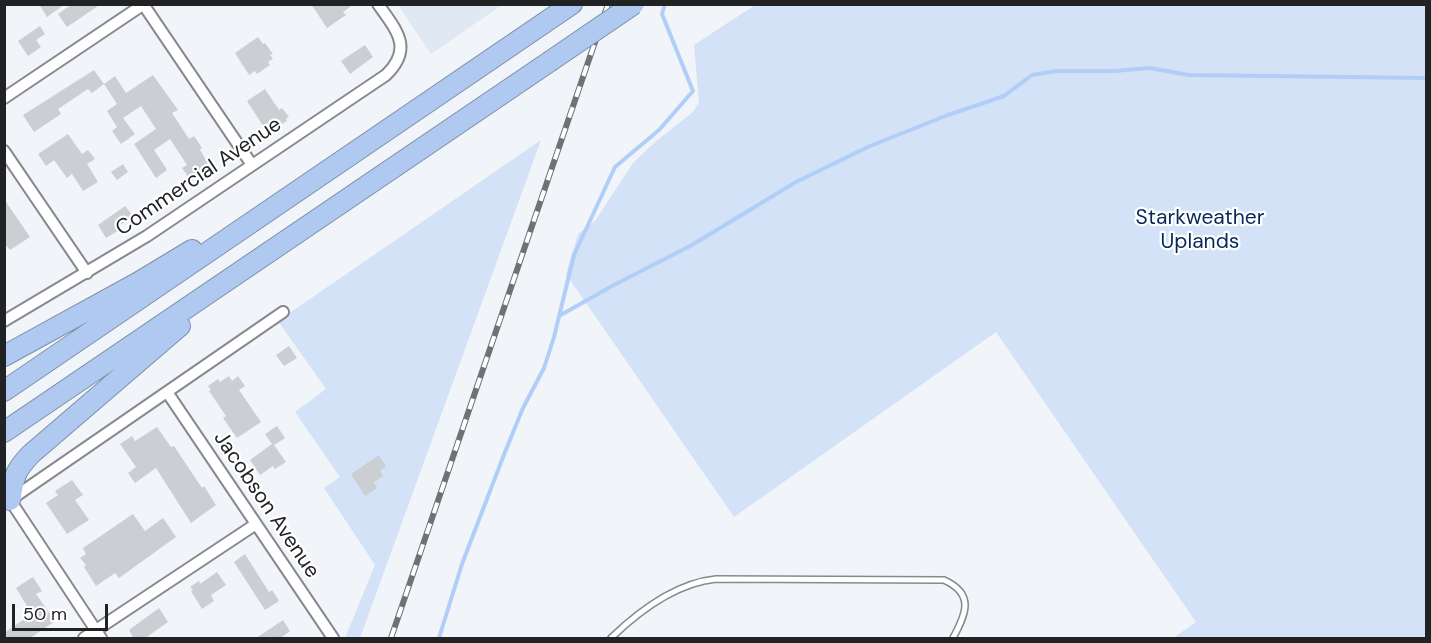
<!DOCTYPE html>
<html>
<head>
<meta charset="utf-8">
<style>
	body { margin:0 }
	#map { position:relative; width:1431px; height:643px; overflow:hidden; background:#f1f4f9; font-family:"DM Sans",sans-serif }
	canvas { display:block }
	.frame { position:absolute; inset:0; border:6px solid #212224; pointer-events:none }
	.scale { position:absolute; left:12px; top:604px; width:96px; height:27px; box-sizing:border-box; border:3px solid #212224; border-top:0; padding-left:8px; font-size:18px; line-height:21px; white-space:nowrap; color:#212224; -webkit-text-stroke:4px #fff; paint-order:stroke }
</style>
</head>
<body>
<div id="map">
<canvas width="1431" height="643"></canvas>
<div class="frame"></div>
<div class="scale">50 m</div>
</div>
<script>
const context = document.querySelector('canvas').getContext('2d');
context.lineJoin = 'round';
function fill(path, color) { context.fillStyle = color; context.fill(path, 'evenodd'); }
function strokePath(path, color, width, dash) { context.strokeStyle = color; context.lineWidth = width; context.lineCap = dash ? 'butt' : 'round'; context.setLineDash(dash || []); context.stroke(path); }
function drawText(font, color, halo, rows, align = 'center') {
  context.font = font + ' "DM Sans",sans-serif'; context.lineWidth = 4.5; context.setLineDash([]); context.textBaseline = 'middle'; context.strokeStyle = halo; context.fillStyle = color; for (const [text, x, y, turn = 0] of rows) {
    context.save(); context.translate(x, y); context.rotate((+turn || 0) * Math.PI / 180); context.textAlign = isNaN(turn) ? turn : align; if (halo) context.strokeText(text, 0, 0); context.fillText(text, 0, 0); context.restore();
  }
}
fill(new Path2D(`
	M398,5H502L431,54Z`), '#e0e8f3');
fill(new Path2D(`
	M755,5H1426V638H1173L1196,622L996,332L734,517L566,274L578,234L595,221L633,163L655,142L693,112L699,102L694,45Z
	M541,140L360,638H345L375,565L324,488L340,477L295,412L326,389L278,321Z`), '#d3e2f7');
strokePath(new Path2D(`
	M559,316L612,286L692,245L796,182L870,146L948,115L1004,96L1032,75L1057,71H1114L1150,68L1189,75L1426,78
	M439,638L462,564L505,452L523,408L544,368L554,337L574,255L615,167L659,130L693,91L662,14L665,4`), '#b1cef8', 4);
fill(new Path2D(`
	M39,4H65L47,17Z
	M72,4H101L67,27L58,14Z
	M311,4H354L343,12L346,15L327,28Z
	M40,26L45,34L36,40L41,47L28,56L18,41Z
	M258,37L263,44L265,43L273,54L270,55L273,59L268,62L270,65L257,74L255,71L249,75L235,53Z
	M365,45L373,57L350,74L341,61Z
	M94,70L104,84L115,76L126,93L153,75L178,110L172,113L189,139L194,136L202,148L200,150L211,168L191,181L182,168L187,165L170,139L154,150L167,170L156,178L134,144L156,129L141,106L123,118L135,134L121,144L112,131L117,127L107,111L117,104L104,84L92,93L88,89L58,109L61,114L34,132L23,115Z
	M265,89L279,110L282,108L289,117L286,119L287,121L267,132L247,101Z
	M68,134L82,154L88,150L95,159L87,164L98,182L83,191L72,174L67,178L54,160L46,166L38,154Z
	M123,164L128,172L117,180L111,172Z
	M4,199L30,237L10,250L4,243Z
	M125,206L133,216L119,226L121,229L106,238L98,225Z
	M289,346L297,358L284,366L276,355Z
	M229,376L232,381L238,376L245,386L239,390L261,422L237,438L223,418L226,416L209,391L211,390L208,386L218,379L220,382Z
	M277,426L285,438L274,445L286,462L275,469L273,466L260,475L250,460L272,444L265,434Z
	M157,427L171,447L174,446L202,488L204,486L216,505L191,523L156,468L135,483L128,473L136,467L120,444L132,436L135,441Z
	M379,455L386,466L380,471L383,476L374,482L377,488L365,496L351,474Z
	M72,480L83,495L75,500L89,520L67,534L46,503L58,495L55,491Z
	M133,514L145,531L163,518L176,537L119,578L115,573L96,586L84,567L86,565L80,558L86,554L83,548Z
	M245,554L269,592L272,590L278,599L279,601L265,610L234,562Z
	M217,572L226,585L211,595L214,601L202,609L191,591L193,590L190,587L199,581L200,584Z
	M33,577L42,591L36,594L55,621L29,639H4V633L32,614L16,588Z
	M159,608L168,622L144,639H134L129,630Z
	M283,620L290,631L279,639H255Z`), '#cbced2');
const lane = new Path2D(`
	M611,638C639,611 676,583 716,579L944,580C975,594 966,614 953,638`);
const street = new Path2D(`
	M143,4L252,165
	M4,98L144,4
	M4,151L87,273
	M4,321L147,236L386,75C414,48 396,30 378,4
	M167,392L333,638
	M84,638L256,524
	M101,638L10,500L283,312`);
const highway = new Path2D(`
	M4,356L139,282L192,250
	M4,391L572,4
	M4,432L549,62
	M10,500C15,476 13,473 31,454L180,326`);
strokePath(lane, '#87898e', 8);
strokePath(street, '#87898e', 14);
strokePath(highway, '#7d8fa9', 22);
strokePath(lane, '#fff', 5);
strokePath(street, '#fff', 10);
strokePath(highway, '#afc9f0', 20);
const rail = new Path2D(`
	M391,638L608,4`);
strokePath(rail, '#6f7174', 6);
strokePath(rail, '#fff', 4, [11]);
const highwayBridge = new Path2D(`
	M549,62L634,4`);
strokePath(highwayBridge, '#7d8fa9', 22, []);
strokePath(highwayBridge, '#afc9f0', 20);
drawText('21px', '#212224', '#fff', [
	["Commercial Avenue",199,177,-34],
	["Jacobson Avenue",266,505,56]
]);
drawText('21px', '#082957', '#fff', [
	["Starkweather",1200,218],
	["Uplands",1200,242]
]);
</script>
</body>
</html>
